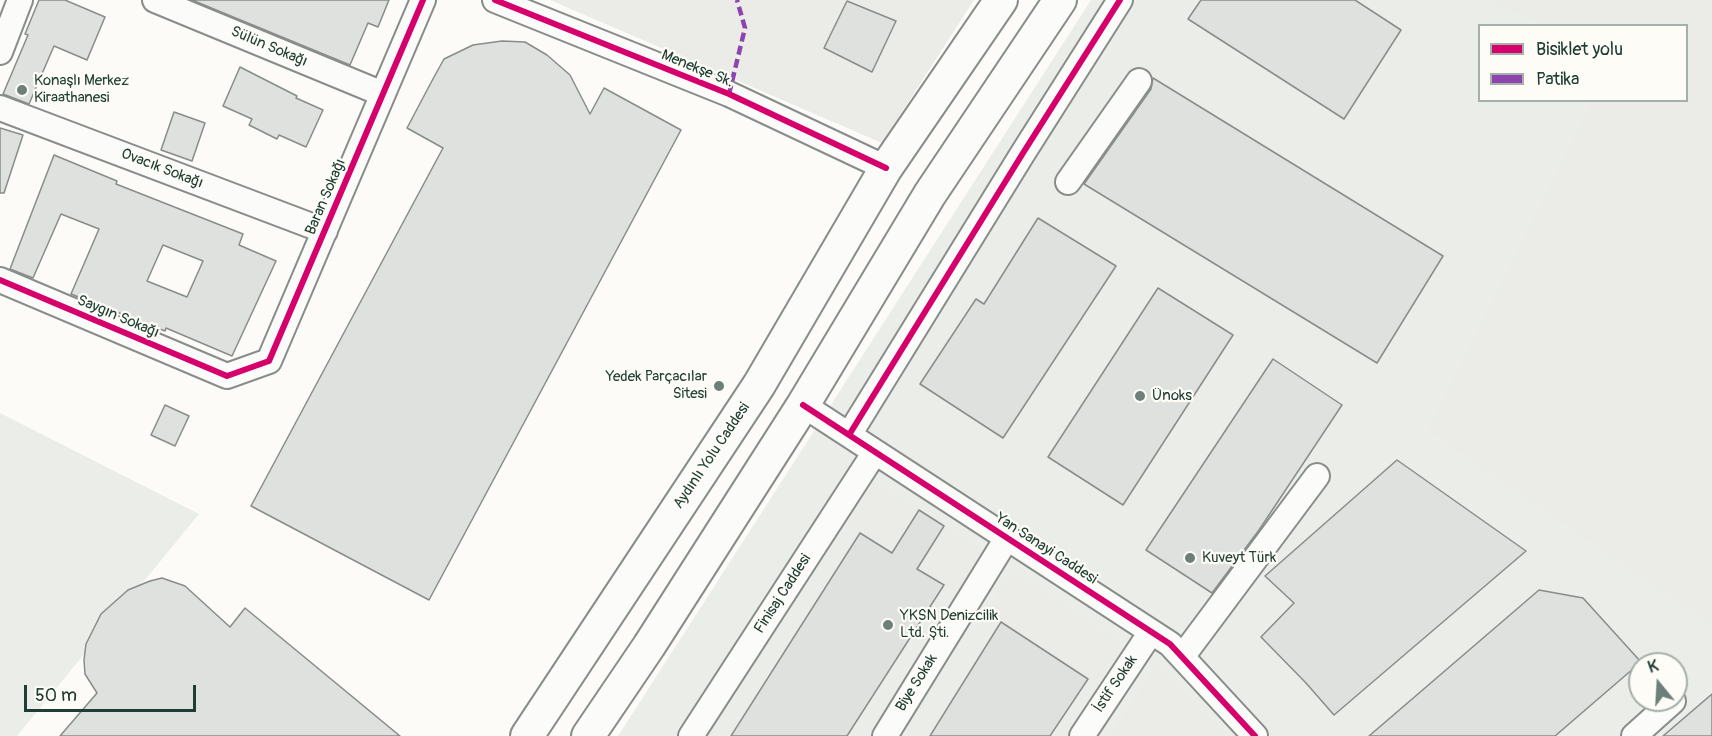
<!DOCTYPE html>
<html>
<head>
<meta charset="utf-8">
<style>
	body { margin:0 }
	#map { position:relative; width:1712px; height:736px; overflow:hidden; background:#fcfbf8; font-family:Pangolin,sans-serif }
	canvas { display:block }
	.legend { position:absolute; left:1478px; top:24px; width:210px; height:78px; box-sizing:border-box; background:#fdfcf7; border:2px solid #a4b0a9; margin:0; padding:8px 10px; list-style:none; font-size:18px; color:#1f3d34 }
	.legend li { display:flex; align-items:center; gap:12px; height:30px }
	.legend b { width:30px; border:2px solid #a4b0a9 }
	.north { position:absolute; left:1628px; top:652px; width:60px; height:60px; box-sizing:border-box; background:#fdfcf7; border:2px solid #a4b0a9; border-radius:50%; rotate:342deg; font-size:16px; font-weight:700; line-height:24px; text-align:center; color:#1f3d34 }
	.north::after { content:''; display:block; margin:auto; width:21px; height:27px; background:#6c8079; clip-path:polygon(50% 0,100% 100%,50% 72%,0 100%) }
	.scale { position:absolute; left:24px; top:685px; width:172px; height:27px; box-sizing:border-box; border:3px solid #1f3d34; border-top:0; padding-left:8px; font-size:18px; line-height:21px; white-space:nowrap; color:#1f3d34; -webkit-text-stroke:4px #fdfcf7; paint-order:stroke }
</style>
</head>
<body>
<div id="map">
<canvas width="1712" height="736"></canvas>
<ul class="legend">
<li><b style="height:8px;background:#d6006c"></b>Bisiklet yolu</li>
<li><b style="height:8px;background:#8e44ad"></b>Patika</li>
</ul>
<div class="north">K</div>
<div class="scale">50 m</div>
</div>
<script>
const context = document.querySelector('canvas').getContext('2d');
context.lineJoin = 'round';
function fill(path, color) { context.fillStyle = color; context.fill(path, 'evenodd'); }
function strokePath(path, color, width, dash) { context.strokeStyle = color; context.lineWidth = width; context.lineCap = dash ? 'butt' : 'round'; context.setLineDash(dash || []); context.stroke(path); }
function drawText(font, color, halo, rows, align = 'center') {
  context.font = font + ' Pangolin,sans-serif'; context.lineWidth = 4.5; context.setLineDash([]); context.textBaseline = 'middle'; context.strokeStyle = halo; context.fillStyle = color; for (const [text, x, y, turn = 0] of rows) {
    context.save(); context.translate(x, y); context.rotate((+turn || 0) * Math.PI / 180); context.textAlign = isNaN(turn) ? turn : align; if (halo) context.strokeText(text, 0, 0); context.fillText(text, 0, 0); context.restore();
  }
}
fill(new Path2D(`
	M1091,0H1712V736H618ZM1480,26H1686V100H1480ZM1640,664H1676V700H1640Z
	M0,413L199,514L17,736H0Z`), '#ebede8');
fill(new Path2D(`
	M550,0H974L882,143Z
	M1489,0H1712V625L1428,430L1593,101L1686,100V26L1543,25Z
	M875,483L983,550L957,593L848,526Z
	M1014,572L1121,644L1094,683L986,613Z
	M1158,663L1224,736H1110Z`), '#ebece8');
const building = new Path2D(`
	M39,0H65L105,17L87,60L54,46L29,104L3,94L28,35L25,34Z
	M192,0H389L378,27L368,23L350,65Z
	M1201,0H1355L1401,30L1344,119L1188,19Z
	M847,1L896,21L872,72L824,48Z
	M502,41L525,42L547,55L570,75L590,114L604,88L681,130L429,600L251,506L443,148L407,128L434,77L444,59L473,45Z
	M240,67L297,96L296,98L323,110L306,147L279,135L277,139L249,125L252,119L223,106Z
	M1153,78L1443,256L1377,363L1084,184L1151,89Z
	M174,112L205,123L192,161L161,150Z
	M0,128L23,135L4,193H0Z
	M54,155L117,181L116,184L243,234L239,245L276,261L232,356L166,328L165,331L71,294L99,229L61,214L33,278L10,269ZM163,245L203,261L187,297L147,281Z
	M1038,218L1116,266L1003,438L920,384L976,299L984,304Z
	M1158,288L1233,335L1123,505L1048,457Z
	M1273,359L1342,405L1259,530L1212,593L1146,550Z
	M165,405L189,416L175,446L151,435Z
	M1397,460L1526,551L1334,715L1306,683L1261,637L1294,603L1265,576Z
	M919,510L944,526L917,569L944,585L847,736H731L860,533L892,553Z
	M162,578L185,586L230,627L245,608L400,736H60L97,693L85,674L84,660L86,644L101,614L128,590L150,581Z
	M1539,590L1583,598L1641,662L1555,736H1369Z
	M1001,622L1088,679L1050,736H930Z
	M1712,694V736H1663Z`);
fill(building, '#dfe1de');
strokePath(building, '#888d8a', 1.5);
const minor = new Path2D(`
	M155,0L383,94
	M495,0L729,94L886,168
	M0,52L20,0
	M0,108L325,231
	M1068,182L1139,81
	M0,280L227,376L269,361L423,0
	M803,405L1170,644L1255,736
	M849,435L1023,153L1120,0
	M1182,657L1317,476
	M691,736L875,452
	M885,736L1007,538
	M1082,736L1151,632
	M1634,736L1673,701`);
const major = new Path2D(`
	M527,736L759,385L886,168L1001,0
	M588,736L649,646L803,405L930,194L1060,0`);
strokePath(minor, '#888d8a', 28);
strokePath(major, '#888d8a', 36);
strokePath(minor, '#fbfbf9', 24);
strokePath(major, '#fbfbf9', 32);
strokePath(new Path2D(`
	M729,94L745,28L737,0`), '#8e44ad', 4.5, [9, 4.5]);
strokePath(new Path2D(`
	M495,0L729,94L886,168
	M0,280L227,376L269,361L423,0
	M803,405L1170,644L1255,736
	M849,435L1023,153L1120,0`), '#d6006c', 6);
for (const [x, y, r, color] of [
	[22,90,6,"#6c8079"],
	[719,386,6,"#6c8079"],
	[1140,396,6,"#6c8079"],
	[1190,558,6,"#6c8079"],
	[888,625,6,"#6c8079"]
]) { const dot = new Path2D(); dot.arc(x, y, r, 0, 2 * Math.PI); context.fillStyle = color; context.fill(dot); strokePath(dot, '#fdfcf7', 2); }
drawText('15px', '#1f3d34', '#fdfcf7', [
	["Sülün Sokağı",269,47,23],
	["Menekşe Sk.",697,69,22],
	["Ovacık Sokağı",162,169,21],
	["Baran Sokağı",326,197,-67],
	["Saygın Sokağı",118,317,23],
	["Aydınlı Yolu Caddesi",712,456,-56],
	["Yan Sanayi Caddesi",1046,549,33],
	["Finisaj Caddesi",783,594,-57],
	["Biye Sokak",917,683,-58],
	["İstif Sokak",1116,684,-56]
]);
drawText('15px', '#1f3d34', '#fdfcf7', [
	["Konaşlı Merkez",34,81],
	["Kiraathanesi",34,98],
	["Yedek Parçacılar",707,377,"right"],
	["Sitesi",707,394,"right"],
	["Ünoks",1152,396],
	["Kuveyt Türk",1202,558],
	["YKSN Denizcilik",900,616],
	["Ltd. Şti.",900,633]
], 'left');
</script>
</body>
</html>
